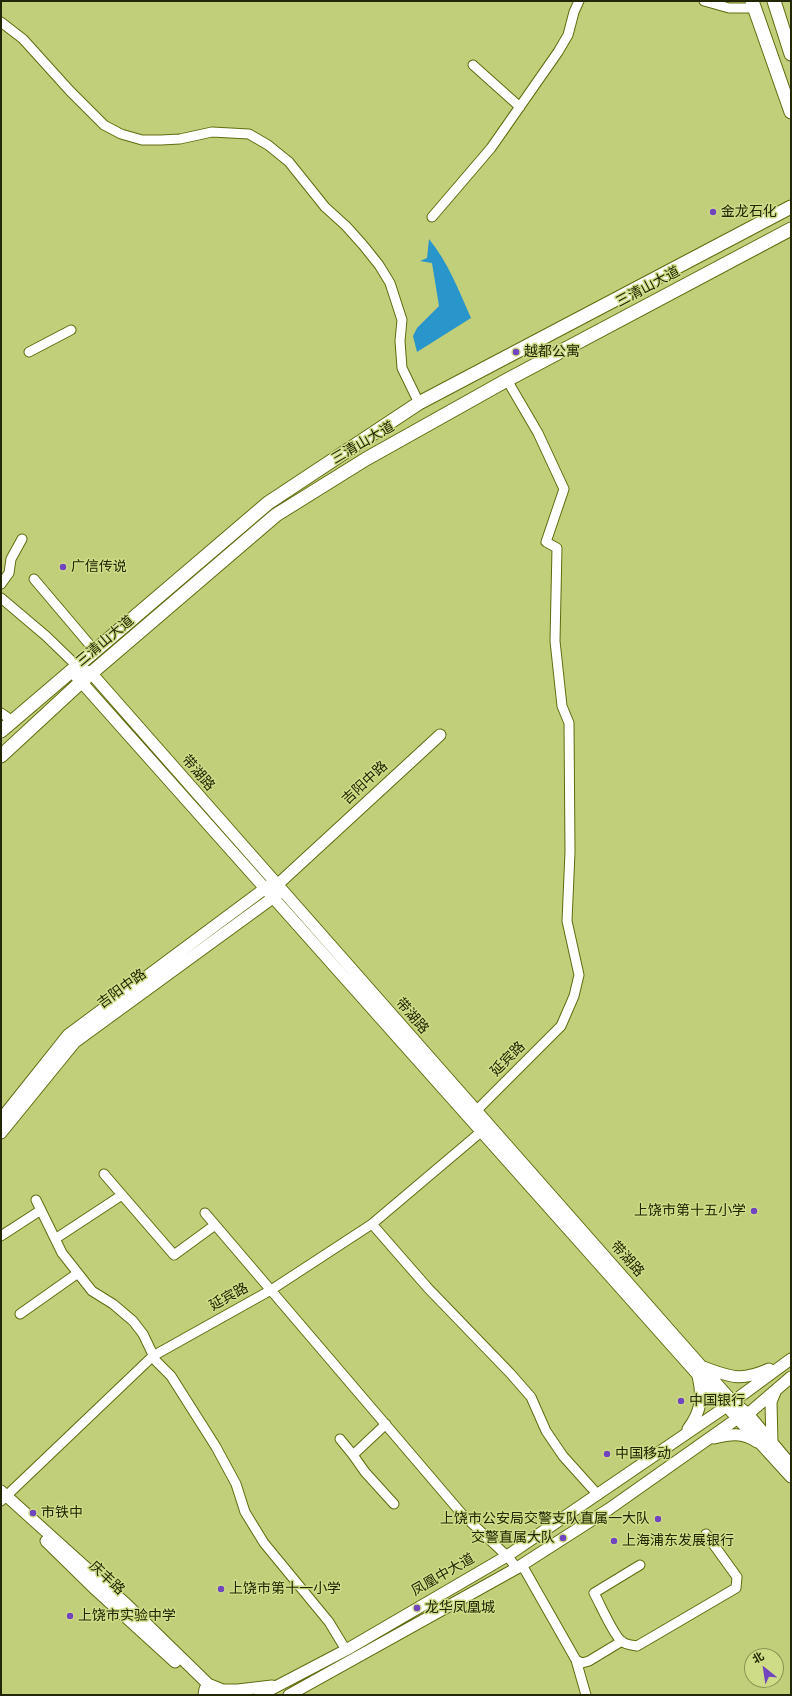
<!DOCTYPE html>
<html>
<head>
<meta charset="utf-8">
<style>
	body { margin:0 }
	#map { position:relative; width:792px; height:1696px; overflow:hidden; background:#c2cf7a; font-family:"Work Sans","Noto Sans SC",sans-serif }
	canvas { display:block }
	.frame { position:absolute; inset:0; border:2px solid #222603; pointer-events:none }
	.north { position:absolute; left:744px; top:1648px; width:40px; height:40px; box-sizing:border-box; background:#cfdc87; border:1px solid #8a9352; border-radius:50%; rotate:330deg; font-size:11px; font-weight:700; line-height:16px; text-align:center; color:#222603 }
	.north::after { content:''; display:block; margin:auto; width:14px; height:18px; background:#7145be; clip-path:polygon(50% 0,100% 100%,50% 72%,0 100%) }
</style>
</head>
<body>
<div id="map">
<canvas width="792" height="1696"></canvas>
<div class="frame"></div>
<div class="north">北</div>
</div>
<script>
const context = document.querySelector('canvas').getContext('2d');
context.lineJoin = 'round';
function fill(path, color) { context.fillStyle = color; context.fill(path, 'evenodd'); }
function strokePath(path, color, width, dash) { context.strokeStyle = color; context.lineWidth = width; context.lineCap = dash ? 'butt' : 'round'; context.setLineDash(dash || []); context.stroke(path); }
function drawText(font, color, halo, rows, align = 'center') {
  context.font = font + ' "Work Sans","Noto Sans SC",sans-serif'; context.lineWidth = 3; context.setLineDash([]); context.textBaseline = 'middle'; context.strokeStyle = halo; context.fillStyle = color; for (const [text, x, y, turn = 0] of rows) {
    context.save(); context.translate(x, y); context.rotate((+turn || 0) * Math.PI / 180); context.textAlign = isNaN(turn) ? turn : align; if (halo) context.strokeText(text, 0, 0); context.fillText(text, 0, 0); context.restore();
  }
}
fill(new Path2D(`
	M429,239C448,262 459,291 471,318L417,352L413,336L417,328L439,306L432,263L420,261L427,258Z`), '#2895cb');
const minor = new Path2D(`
	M704,1L729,8H753
	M1,22L23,39L70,91L104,125L121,134L142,140H161L180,139L212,132L249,134L268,145L289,162L325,207L346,226L363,245L379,265L390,283L402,320L400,341L402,368L419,403
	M473,65L520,107
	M432,217L491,148L558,52L568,35L574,12L579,1
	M29,352L71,330
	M34,579L95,651
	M1,584L9,573L11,559L22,539
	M1,598L46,636L77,666
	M1,713L13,721
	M476,1111L561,1026L574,996L579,975L567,921L570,852L569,723L562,706L555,641L557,548L546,542L564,489L538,433L507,380
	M104,1174L174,1255L215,1225
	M36,1200L62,1253L92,1291L113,1304L133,1321L143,1334L156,1361L171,1376L216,1447L236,1484L245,1512L264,1543L329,1622L346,1650
	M205,1213L462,1514L507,1556L517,1568
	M372,1224L427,1287L510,1373L531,1397L546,1431L563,1456L598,1495
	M1,1236L41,1210
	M55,1239L122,1195
	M20,1314L78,1273
	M386,1424L353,1455L365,1472L394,1504
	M340,1439L353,1455
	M1,1501L153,1356L271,1290L372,1224L482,1131
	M522,1565L576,1660L586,1695
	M640,1565L594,1593C601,1606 612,1632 621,1641C626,1645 631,1645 637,1646L736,1588L737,1577L706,1534
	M576,1660L582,1663L589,1661L622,1641`);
const major = new Path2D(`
	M77,666L92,674L732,1401L748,1414L791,1465
	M76,676L698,1375L791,1477
	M276,886L440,735
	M1,1119L68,1035L271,884
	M1,1133L75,1042L278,894
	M703,1367C731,1377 740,1382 769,1369
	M688,1429C701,1412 703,1397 698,1376
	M714,1438C730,1434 743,1432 757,1442
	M772,1444L771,1402L775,1392
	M1,1491L124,1602L208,1684L216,1695
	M46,1541L96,1590L175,1662
	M208,1684L223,1690H238L272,1686
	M204,1695L205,1689
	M260,1695L346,1650L507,1556L727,1406L791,1359
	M289,1695L517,1568L609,1509L738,1418L748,1414L791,1377`);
const highway = new Path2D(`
	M752,1L791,112
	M774,1L791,54
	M1,731L268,503L419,403L791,207
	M1,756L81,682L276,515L366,459L507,380L791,229`);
strokePath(minor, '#626b0f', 11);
strokePath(major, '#626b0f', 13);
strokePath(highway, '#626b0f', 15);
strokePath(minor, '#fff', 9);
strokePath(major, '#fff', 11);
strokePath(highway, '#fff', 13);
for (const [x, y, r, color] of [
	[713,212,4,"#7145be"],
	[516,352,4,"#7145be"],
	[63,567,4,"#7145be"],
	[754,1211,4,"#7145be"],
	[681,1401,4,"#7145be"],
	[607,1454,4,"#7145be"],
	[33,1513,4,"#7145be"],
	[658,1519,4,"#7145be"],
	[563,1538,4,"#7145be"],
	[614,1541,4,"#7145be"],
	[221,1589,4,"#7145be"],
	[417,1608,4,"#7145be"],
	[70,1616,4,"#7145be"]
]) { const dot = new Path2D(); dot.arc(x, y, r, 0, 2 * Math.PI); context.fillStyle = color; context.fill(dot); strokePath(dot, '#cfdc87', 1.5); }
drawText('14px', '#222603', '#cfdc87', [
	["金龙石化",721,212],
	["越都公寓",524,352],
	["广信传说",71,567],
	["上饶市第十五小学",746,1211,"right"],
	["中国银行",689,1401],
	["中国移动",615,1454],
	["市铁中",41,1513],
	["上饶市公安局交警支队直属一大队",650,1519,"right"],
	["交警直属大队",555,1538,"right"],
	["上海浦东发展银行",622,1541],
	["上饶市第十一小学",229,1589],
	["龙华凤凰城",425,1608],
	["上饶市实验中学",78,1616]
], 'left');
drawText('14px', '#222603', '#cfdc87', [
	["三清山大道",648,287,-28],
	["三清山大道",363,443,-30],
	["三清山大道",105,641,-40],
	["带湖路",198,773,49],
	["吉阳中路",365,783,-43],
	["吉阳中路",122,989,-36],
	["带湖路",412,1016,49],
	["延宾路",508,1059,-45],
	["带湖路",627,1259,48],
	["延宾路",229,1297,-29],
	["凤凰中大道",443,1575,-30],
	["庆丰路",107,1578,43]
]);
</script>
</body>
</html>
